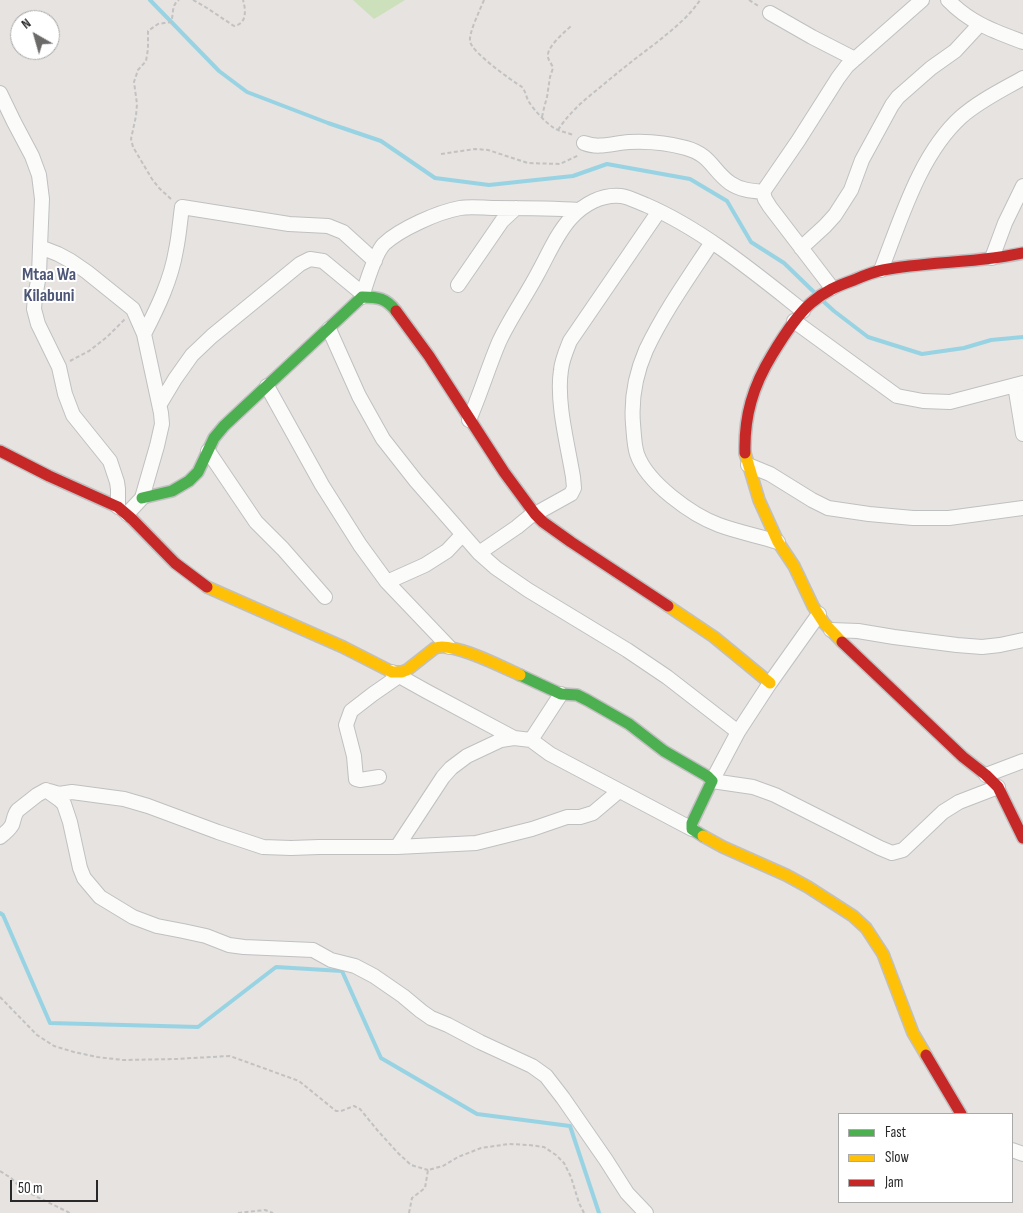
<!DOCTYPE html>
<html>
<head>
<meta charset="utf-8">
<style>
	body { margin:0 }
	#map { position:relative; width:1023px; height:1213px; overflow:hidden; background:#e6e3e0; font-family:"Sofia Sans Condensed",sans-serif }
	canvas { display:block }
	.legend { position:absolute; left:838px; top:1113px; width:175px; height:90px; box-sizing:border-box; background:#fff; border:1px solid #a9a9a9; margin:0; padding:6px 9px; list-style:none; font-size:15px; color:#292929 }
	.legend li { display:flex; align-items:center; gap:10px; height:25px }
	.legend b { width:25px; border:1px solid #a9a9a9 }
	.north { position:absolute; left:10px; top:10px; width:50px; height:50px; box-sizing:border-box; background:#fff; border:1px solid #a9a9a9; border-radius:50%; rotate:322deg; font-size:14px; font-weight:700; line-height:20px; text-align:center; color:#292929 }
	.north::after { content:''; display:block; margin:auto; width:18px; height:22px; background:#6b6a69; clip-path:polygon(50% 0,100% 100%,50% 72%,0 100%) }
	.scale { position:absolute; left:10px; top:1180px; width:88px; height:22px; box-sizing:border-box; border:2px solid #292929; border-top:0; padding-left:6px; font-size:15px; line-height:18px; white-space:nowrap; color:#292929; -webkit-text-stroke:4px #fff; paint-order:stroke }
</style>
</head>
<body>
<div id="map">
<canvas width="1023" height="1213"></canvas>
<ul class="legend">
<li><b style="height:6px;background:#4caf50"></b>Fast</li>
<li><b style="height:6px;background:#ffc107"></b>Slow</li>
<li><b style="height:6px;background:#c62828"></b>Jam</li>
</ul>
<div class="north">N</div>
<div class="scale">50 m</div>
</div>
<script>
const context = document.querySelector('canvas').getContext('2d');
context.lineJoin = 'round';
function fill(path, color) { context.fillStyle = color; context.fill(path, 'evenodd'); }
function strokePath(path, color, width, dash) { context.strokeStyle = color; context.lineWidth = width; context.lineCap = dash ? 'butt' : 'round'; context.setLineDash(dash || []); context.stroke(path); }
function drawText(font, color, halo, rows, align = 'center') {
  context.font = font + ' "Sofia Sans Condensed",sans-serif'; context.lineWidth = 4; context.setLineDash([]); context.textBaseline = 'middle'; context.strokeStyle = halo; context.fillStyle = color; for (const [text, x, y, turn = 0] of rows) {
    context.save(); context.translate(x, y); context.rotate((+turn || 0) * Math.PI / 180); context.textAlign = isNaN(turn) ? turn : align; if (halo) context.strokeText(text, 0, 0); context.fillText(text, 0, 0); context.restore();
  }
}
fill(new Path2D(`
	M353,0H405L374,19Z`), '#cbe0bb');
strokePath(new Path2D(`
	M150,0L219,71L247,92L328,123L381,141L435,178L489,185L573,176L607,164L690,179L727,201L751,242L784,263L815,293
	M824,302L834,311L868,337L922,354L964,348L991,340L1023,337
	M0,913L3,915L50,1023L198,1027L276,967L342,971L381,1058L477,1114L570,1126L599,1213`), '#98d3e3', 4);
const street = new Path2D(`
	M948,0C970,23 994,31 1023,42
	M770,13L812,37L855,59
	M0,93L14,122L32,156L39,175L42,199L40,247L58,254L71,261L87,272L133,309L144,334L161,413L162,424L157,446L142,498L127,514
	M584,143C599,149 613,143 629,142C648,141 668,143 686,148C711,155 712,170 730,183C740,190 752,191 763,192
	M712,242C689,277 664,312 646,350C636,373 631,399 633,424C634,434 634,445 637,454C647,483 692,515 719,525C738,532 759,536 778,542
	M40,247L39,275L35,297L34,309L38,324L59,367L65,394L73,415L110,461L117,482L118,489V507
	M801,248L825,226L835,215L851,190L862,160L892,105L898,97L931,68L955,51L980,24
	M992,258L1005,223L1023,186
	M881,270C901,219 920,154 961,117C979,101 1002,90 1023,78
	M458,285L502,221L516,208
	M832,288L770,207L765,199L763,192L798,141L838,78L847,66L922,0
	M362,297C366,284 375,253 384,244C400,229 438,212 460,208C471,206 484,208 495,208C523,208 551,208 579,210
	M794,321L897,396L923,401L950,402L1023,383
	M329,329L359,396L383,439L416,481L479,553L496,568L528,590L627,650L667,677L738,732
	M144,334C158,307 171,280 176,250C179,236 180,221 182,207L289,224L328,226L343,232L375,261
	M1015,385L1023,434
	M267,386L322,485L360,545L387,582L449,647
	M160,404L175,379L192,355L212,336L300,264L310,259L323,261L363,294
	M469,420C480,395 488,368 499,342C510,318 526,296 538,273C548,255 557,233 571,218C584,204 602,194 621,196C629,197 638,202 646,205C702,229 755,273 803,311
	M208,451L256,522L283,549L325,597
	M748,465L770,474L812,500L828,508L869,514L913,518H949L1023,508
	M535,514L571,494L574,488L573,477C568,446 556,402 561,370C562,360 566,351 570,341L659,211
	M479,553L517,527L534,513
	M387,582L425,565L447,551L462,535
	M819,614L770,683L738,732L712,781L753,787L775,795L880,848L892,853L903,850L943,812L959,802L998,787
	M831,630L858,631L894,637L957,645L982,647L1000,645L1023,640
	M392,672L426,691L514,738
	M531,740L561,694
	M986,775L1023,761
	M379,777L360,780L356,779L354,756L346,725L351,711L373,694L399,676
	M49,791L59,794L72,792L124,799L148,806L218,832L263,847L291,848L319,847H397L476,843L532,829L567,817H580L593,813L619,791
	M0,837C4,834 9,830 12,825C14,820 14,814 18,810L37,795L46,790L60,800L64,804L70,822L80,868L84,878L100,897L133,917L157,926L183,931L206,936L229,945L244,947L313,950L331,960L355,966L374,976L403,996L421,1011L431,1018L448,1025L480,1042L532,1066L546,1076L563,1098L606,1160L627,1193L646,1213
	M397,847L443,777L451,768L467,756L501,740L514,738L531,740L550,754L692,829
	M1012,1150L1023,1154`);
const fast = new Path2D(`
	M142,498L172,491L189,481L198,472L214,438L224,426L362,297C378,297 386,298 396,311
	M520,675L561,694L577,695L587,700L629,724L664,751L707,776L712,781L692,823V829L703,836`);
const slow = new Path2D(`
	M745,453L759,500L778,542L794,566L813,606L824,623L842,642
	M207,587L343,647L392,672H402L407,670L435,648C452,641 502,667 520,675
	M668,606L714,637L770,683
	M703,836L723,847L786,875L808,887L853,916L866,928L883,954L913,1033L926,1055`);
const jam = new Path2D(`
	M396,311L429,356L504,472L535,514L543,522L571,542L668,606
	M0,451L49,476L118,507L132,519L175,563L207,587
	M745,453C744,416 753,386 772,355C781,340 798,314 811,303C825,291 837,286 854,280C863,276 873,272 883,270C919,263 956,263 993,258C1003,257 1013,255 1023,253
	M842,642L963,757L986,775L998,787L1023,838
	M926,1055L961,1114`);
strokePath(street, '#c1c0c1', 16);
strokePath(fast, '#c1c0c1', 14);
strokePath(slow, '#c1c0c1', 14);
strokePath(jam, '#c1c0c1', 14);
strokePath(new Path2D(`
	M193,0L207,8L234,26C247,24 246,10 243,0
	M484,0C480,10 469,32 470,41C471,52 511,80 522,87C526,92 526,97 529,102C534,110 546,123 554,128C560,132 567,132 573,135
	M749,0L760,7
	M542,117L544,108L547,97L550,77L553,68C552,64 548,60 548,57C546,47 565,32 572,25
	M558,130C569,113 583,101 598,89C617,73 636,58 656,43C672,30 689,17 700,0
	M441,154L475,149L488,150L528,163L560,164L579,155
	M171,199L159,188L152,179L133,147L131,139L136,116L137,104L134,82L138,70L146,61L148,49V31L158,24L171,22C174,14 171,5 179,0
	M70,361L89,351L107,337L125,319
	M0,997L37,1035L54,1046L74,1052L97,1057L123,1060L176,1059L193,1058L230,1056L299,1081L336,1111H341L354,1106L360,1109L378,1131L398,1153L411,1165L428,1170
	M0,1171L11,1178L23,1190L70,1213
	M238,1213L265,1210L273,1213
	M409,1213L412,1198L425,1188L428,1170L443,1166L458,1157L481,1148L509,1144L529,1145L544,1147L556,1155L564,1163L571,1177L579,1203L584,1213`), '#c3c2c2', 2, [4, 2.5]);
strokePath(street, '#fbfbfa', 14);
strokePath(fast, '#4caf50', 11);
strokePath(slow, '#ffc107', 11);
strokePath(jam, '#c62828', 11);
drawText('bold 18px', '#4d5676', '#fff', [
	["Mtaa Wa",49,275],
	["Kilabuni",49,296]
]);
</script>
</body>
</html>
